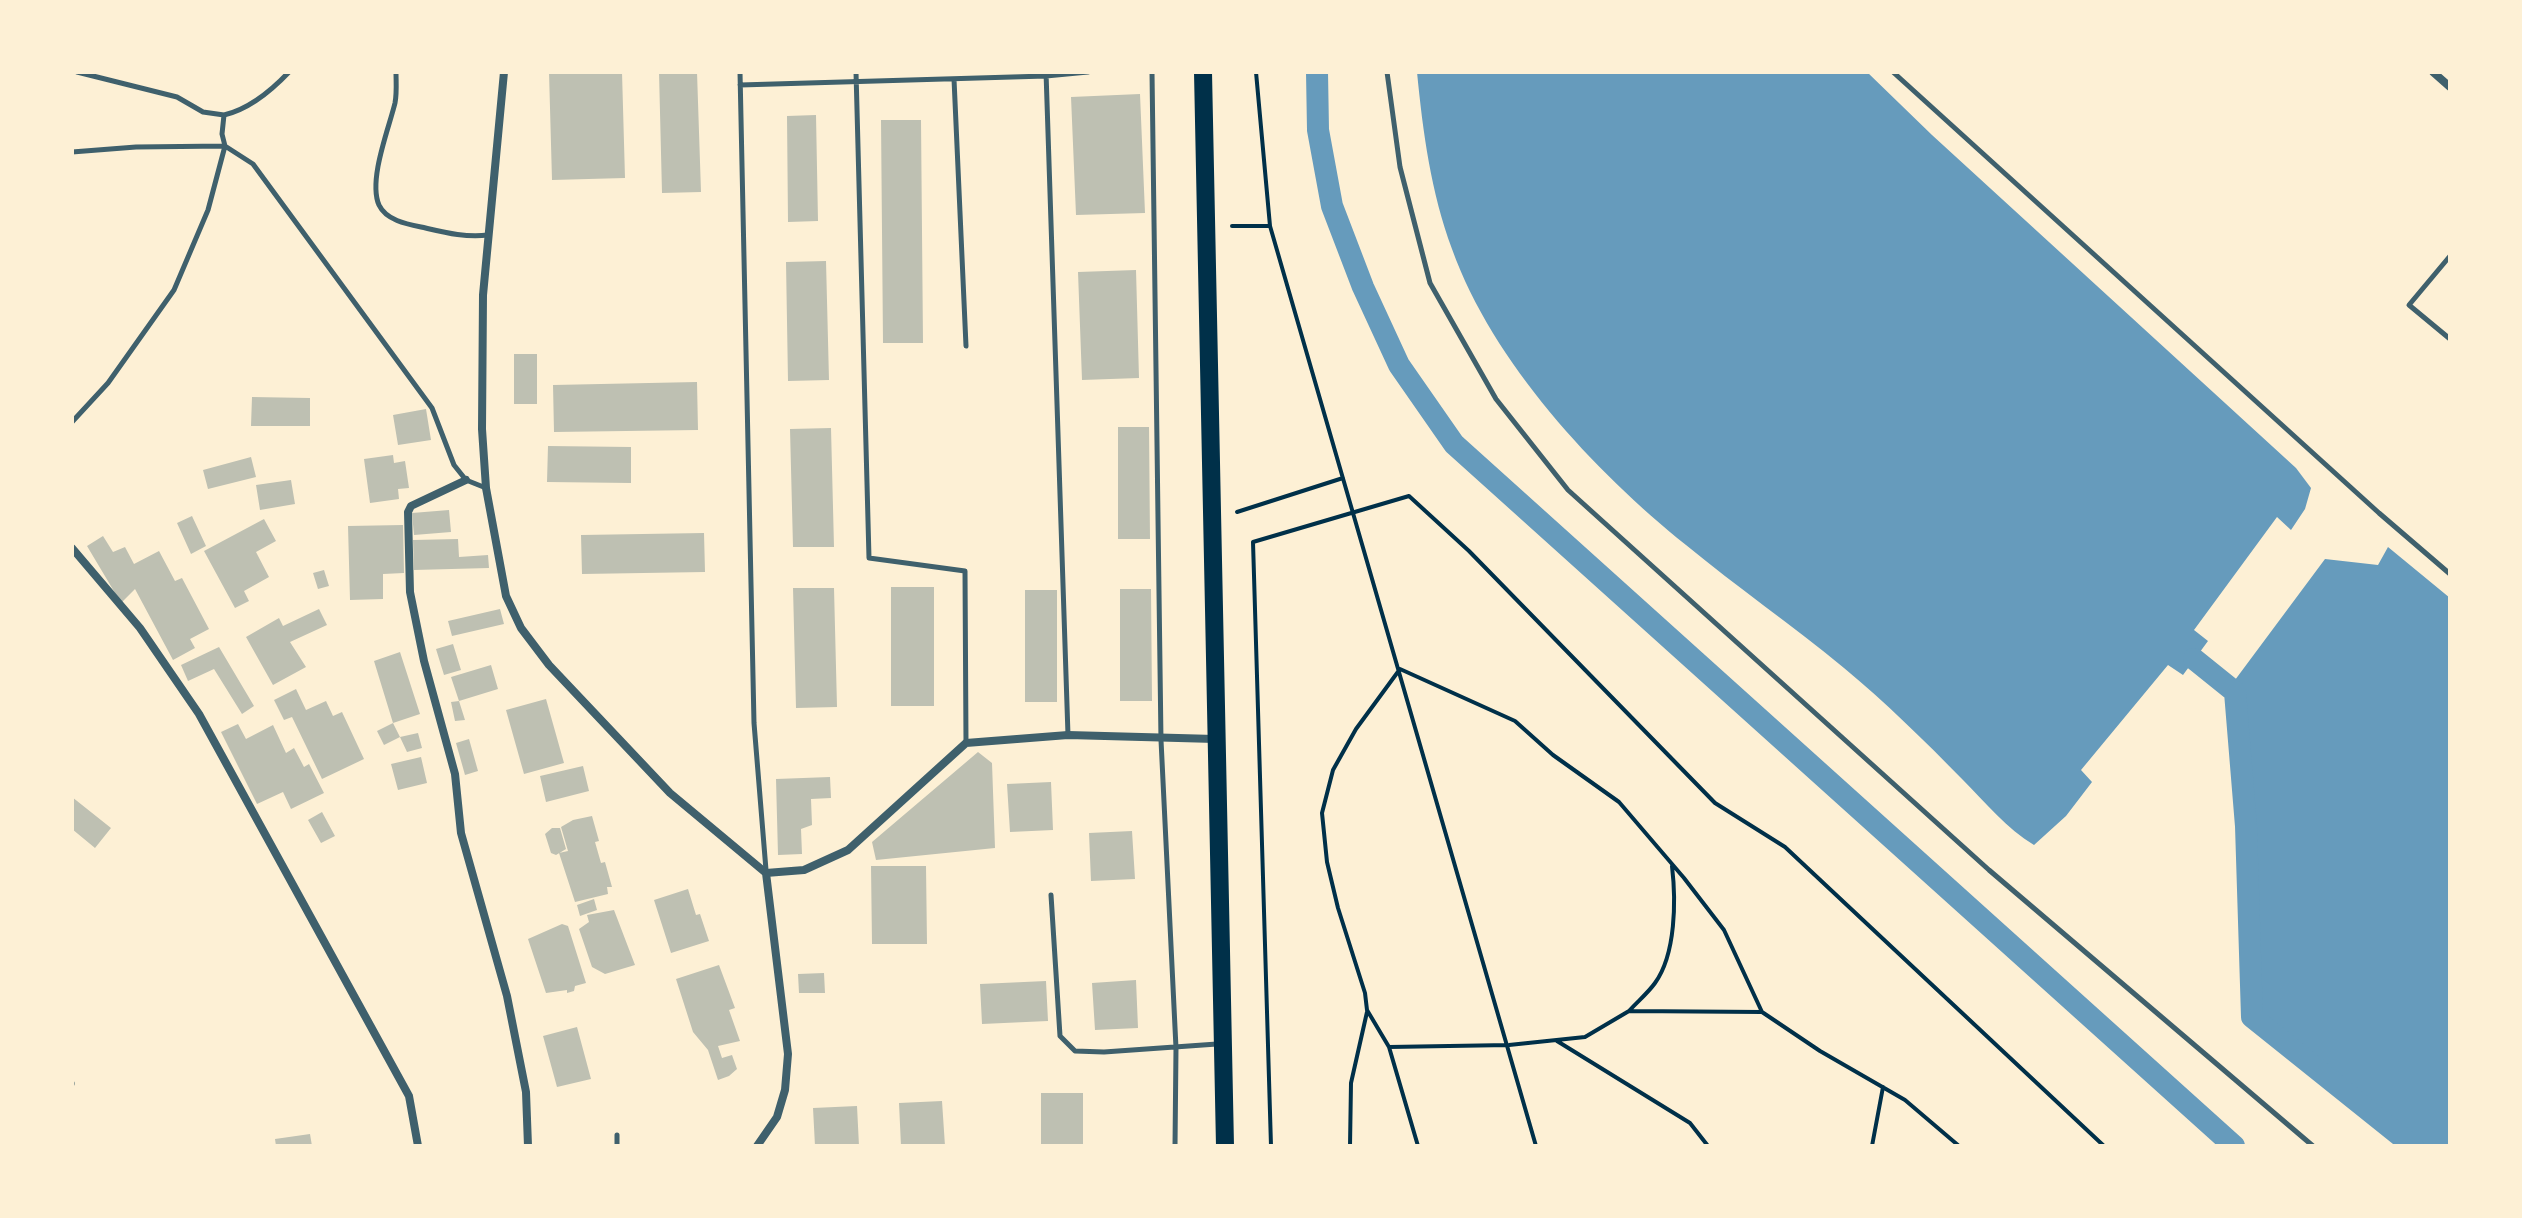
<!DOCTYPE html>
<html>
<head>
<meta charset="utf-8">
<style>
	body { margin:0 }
	#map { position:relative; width:2522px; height:1218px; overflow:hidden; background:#fdf0d5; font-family:"Roboto Condensed",sans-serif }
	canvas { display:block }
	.frame { position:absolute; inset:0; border:74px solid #fdf0d5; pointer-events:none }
</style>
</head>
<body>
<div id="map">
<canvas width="2522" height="1218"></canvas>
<div class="frame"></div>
</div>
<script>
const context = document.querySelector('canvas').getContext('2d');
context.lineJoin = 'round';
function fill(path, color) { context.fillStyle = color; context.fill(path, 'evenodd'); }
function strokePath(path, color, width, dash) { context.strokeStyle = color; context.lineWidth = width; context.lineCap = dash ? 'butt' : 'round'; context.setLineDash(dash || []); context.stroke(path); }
fill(new Path2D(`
	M1417,72H1867L1932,135L2296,468L2311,488L2305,509L2291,530L2277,517L2194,630L2208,641L2183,675L2168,665L2081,770L2092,782L2066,816L2034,845C2007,829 1985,802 1963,780C1925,741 1885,702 1844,668C1792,625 1737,587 1686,545C1594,471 1493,363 1452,249C1431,192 1423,133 1417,72Z
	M2388,547L2450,598V1146H2422L2258,1012L2242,687L2235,680L2325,559L2378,565Z`), '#669bbc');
strokePath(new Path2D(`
	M1317,72L1318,130L1332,206L1363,287L1399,365L1454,444L2234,1146
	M2194,659L2235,692L2246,826L2252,1017L2413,1146`), '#669bbc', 22);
fill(new Path2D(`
	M549,72H622L625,178L552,180Z
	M659,72H697L701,192L662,193Z
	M1140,94L1145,213L1076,215L1071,97Z
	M816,115L818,221L788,222L787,116Z
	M881,120H921L923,343H883Z
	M826,261L829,380L788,381L786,262Z
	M1136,270L1139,378L1082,380L1078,272Z
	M514,354H537V404H514Z
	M697,382L698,430L554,432L553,385Z
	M252,397L310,398V426H251Z
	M426,409L431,440L398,445L393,415Z
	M1118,427H1149L1150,539H1118Z
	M831,428L834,547H793L790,429Z
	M548,446L631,447V483L547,482Z
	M393,455L394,463L405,461L409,488L398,489L399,499L370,503L364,459Z
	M251,457L256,477L208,489L203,470Z
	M291,480L295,504L260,510L256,485Z
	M449,510L451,532L414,535L412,513Z
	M192,516L206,546L191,554L177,523Z
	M264,519L276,541L256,552L269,577L244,591L249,601L235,608L204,551Z
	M403,525L404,573L383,574V599L350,600L348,526Z
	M704,533L705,572L582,574L581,535Z
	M103,536L113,552L125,547L134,564L159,551L175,581L182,578L209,629L190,639L195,648L173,660L135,589L121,603L87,546Z
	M458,539L459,557L488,555L489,568L414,570L413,540Z
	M324,570L329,586L318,589L313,573Z
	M891,587H934V706H891Z
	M793,588H834L837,707L796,708Z
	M1120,589H1151L1152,701H1120Z
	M1025,590H1057V702H1025Z
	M319,609L327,625L290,642L306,667L273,685L246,637L279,618L283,626Z
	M500,609L504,624L452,636L448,621Z
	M453,644L461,670L444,675L436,649Z
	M219,647L254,706L242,714L214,669L188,681L181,665Z
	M400,652L420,714L393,723L374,661Z
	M491,665L498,689L459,701L451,677Z
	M296,689L306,710L326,701L333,716L342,712L364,759L322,779L292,717L284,720L274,700Z
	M546,699L564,763L524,774L506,710Z
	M459,701L465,720L455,721L451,702Z
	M393,723L400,737L384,745L377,731Z
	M238,724L246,739L273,725L286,753L294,748L304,767L309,764L324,793L291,809L283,792L257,804L221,732Z
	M418,733L422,748L407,752L400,737Z
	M469,739L478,771L465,775L456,743Z
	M978,752L992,763L995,848L876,860L872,842Z
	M421,757L427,783L398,790L391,764Z
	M583,766L589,791L546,802L540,776Z
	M830,777L831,798L811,799L812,825L801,829L802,854L778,855L776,779Z
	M1051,782L1053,830L1010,832L1007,784Z
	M72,797L111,828L95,848L72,829Z
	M322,812L335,836L321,843L308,820Z
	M592,816L599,841L595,842L601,863L605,862L612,887H607L608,894L575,902L559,853L568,851L561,827L573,820Z
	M560,828L566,849L556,855L551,853L545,834L552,828Z
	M1132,831L1135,879L1091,881L1089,833Z
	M871,866H926L927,944H872Z
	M688,889L696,915L700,914L709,941L671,953L654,900Z
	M594,899L597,910L580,916L577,905Z
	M614,910L635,965L605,974L592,967L579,929L589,922L587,915Z
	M562,924L568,926L586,983L575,986L574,991L567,993V990L546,993L528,939Z
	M719,965L735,1008L729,1010L740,1041L718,1046L722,1058L732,1055L737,1069L729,1076L718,1080L708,1050L693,1032L676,979Z
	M824,973L825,993H799L798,974Z
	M1136,980L1138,1028L1095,1030L1092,983Z
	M1046,981L1048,1021L982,1024L980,984Z
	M577,1027L591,1079L557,1087L543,1036Z
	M1041,1093H1083V1146H1041Z
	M942,1101L945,1146H901L899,1103Z
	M857,1106L859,1146H815L813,1108Z
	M310,1134L312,1146H276L275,1139Z`), '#bec0b2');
strokePath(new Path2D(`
	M1256,72L1270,226L1536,1146
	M1232,226H1270
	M1237,512L1343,478
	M1629,1011C1637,1002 1648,993 1655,983C1676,954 1676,900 1672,866
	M1557,1041L1690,1123L1708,1146
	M1389,1047L1509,1045L1585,1037L1629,1011L1762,1012
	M1271,1146L1253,542L1409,496L1469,551L1715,803L1785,847L2104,1146
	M1350,1146L1351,1083L1367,1012
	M1418,1146L1389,1047L1367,1010L1365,993L1338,908L1327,862L1322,813L1333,770L1356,729L1400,669L1515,721L1553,755L1619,802L1684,878L1724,930L1762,1012L1820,1051L1905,1100L1959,1146
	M1872,1146L1883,1087`), '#003049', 4);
strokePath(new Path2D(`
	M77,72L177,97L203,112L224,115
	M396,72C396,82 397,93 395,103C389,128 368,180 379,205C386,220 406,224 421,227C443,232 465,238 488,235
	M740,72L754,723L766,870
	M856,72L869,558L965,571L966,743
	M1046,72L1068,735
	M1152,72L1161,740L1176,1048L1175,1146
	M1387,72L1400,167L1430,283L1496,399L1568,490L1989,870L2313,1146
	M1893,72L2379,513L2450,574
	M954,79L966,346
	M740,85L1046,76L1088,72
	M72,152L136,147L225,146L253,164L432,408L454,465L466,480L486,488
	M2450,256L2409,305L2450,339
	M72,422L108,383L174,290L208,210L225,146L222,134L224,115C250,109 271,91 289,72
	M1051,895L1060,1036L1075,1051L1104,1052L1217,1044
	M72,1083V1084
	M617,1135V1146`), '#3f606c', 5);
strokePath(new Path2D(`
	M504,72L483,295L482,429L486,488L506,596L521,628L549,665L670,793L766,873L804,870L848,850L966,743L1068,735L1215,739
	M2433,72L2450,87
	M466,480L411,506L408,512L410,592L424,661L455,774L461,833L507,996L526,1092L528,1146
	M72,548L140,628L199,714L409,1096L418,1146
	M757,1146L777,1117L785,1090L788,1054L766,873`), '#3f606c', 8);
strokePath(new Path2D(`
	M1203,72L1225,1146`), '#003049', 18);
</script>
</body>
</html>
